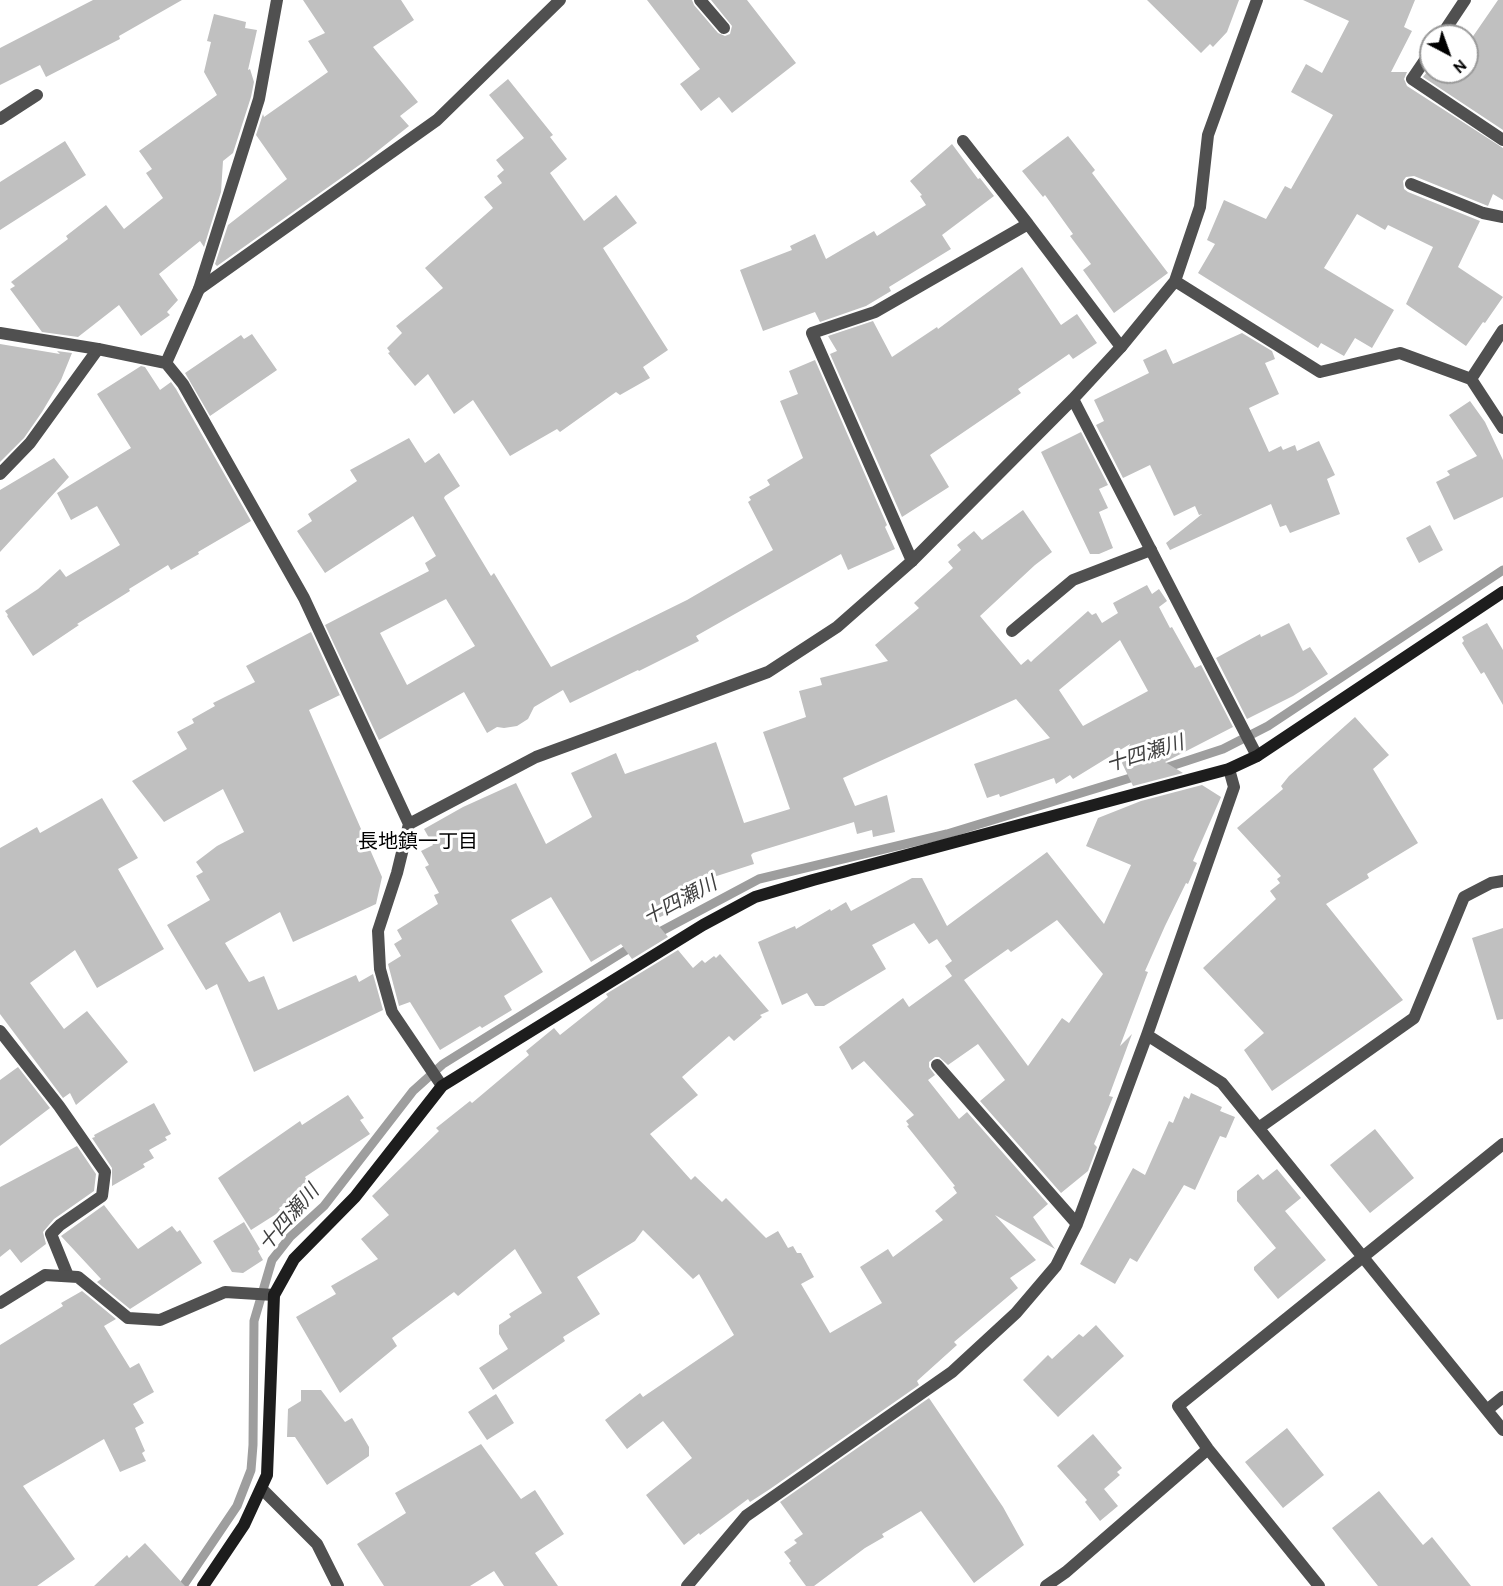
<!DOCTYPE html>
<html>
<head>
<meta charset="utf-8">
<style>
	body { margin:0 }
	#map { position:relative; width:1503px; height:1586px; overflow:hidden; background:#fff; font-family:Cabin,sans-serif }
	canvas { display:block }
	.north { position:absolute; left:1419px; top:24px; width:60px; height:60px; box-sizing:border-box; background:#fff; border:2px solid #999; border-radius:50%; rotate:139deg; font-size:16px; font-weight:700; line-height:24px; text-align:center; color:#000 }
	.north::after { content:''; display:block; margin:auto; width:21px; height:27px; background:#000; clip-path:polygon(50% 0,100% 100%,50% 72%,0 100%) }
</style>
</head>
<body>
<div id="map">
<canvas width="1503" height="1586"></canvas>
<div class="north">N</div>
</div>
<script>
const context = document.querySelector('canvas').getContext('2d');
context.lineJoin = 'round';
function strokePath(path, color, width, dash) { context.strokeStyle = color; context.lineWidth = width; context.lineCap = dash ? 'butt' : 'round'; context.setLineDash(dash || []); context.stroke(path); }
function fill(path, color) { context.fillStyle = color; context.fill(path, 'evenodd'); }
function drawText(font, color, halo, rows, align = 'center') {
  context.font = font + ' Cabin,"Noto Sans JP",sans-serif'; context.lineWidth = 6; context.setLineDash([]); context.textBaseline = 'middle'; context.strokeStyle = halo; context.fillStyle = color; for (const [text, x, y, turn = 0] of rows) {
    context.save(); context.translate(x, y); context.rotate((+turn || 0) * Math.PI / 180); context.textAlign = isNaN(turn) ? turn : align; if (halo) context.strokeText(text, 0, 0); context.fillText(text, 0, 0); context.restore();
  }
}
strokePath(new Path2D(`
	M1162,769L1223,749L1268,726L1503,570
	M654,935L759,879L947,834L1140,775
	M183,1586L237,1506L251,1470L253,1445L254,1321L272,1260L290,1237L324,1206L413,1091L443,1064L636,944`), '#9e9e9e', 9);
fill(new Path2D(`
	M93,0H182L119,36L120,39L46,77L40,65L0,85V48Z
	M303,0H401L414,20L373,47L418,102L400,116L409,126L365,161L217,266L215,264L228,225L287,179L256,135L263,114L264,117L328,72L308,41L325,33Z
	M647,0H692L694,5L718,33L725,36L730,34L732,26L711,0H747L796,63L732,113L719,97L701,111L680,84L700,69Z
	M1147,0H1239L1227,32L1213,47L1210,44L1201,53Z
	M1303,0H1415L1404,27L1412,31L1391,72H1407L1404,79L1407,86L1503,148V200L1493,194L1488,206L1414,176L1406,177L1403,181L1404,189L1408,192L1480,221L1458,267L1503,297L1485,323L1483,322L1466,346L1406,304L1433,247L1388,225L1385,230L1357,214L1324,268L1394,310L1372,348L1355,338L1344,356L1321,343L1318,348L1198,273L1215,244L1207,240L1224,200L1266,219L1285,186L1291,189L1333,115L1291,92L1306,64L1322,73L1349,21Z
	M1498,0H1503V130L1423,77L1427,72H1467V45Z
	M214,14L246,22L245,28L257,30L248,70L250,69L254,82L251,97L233,153L223,161L221,192L204,247L200,241L159,274L178,300L167,312L170,315L141,336L119,305L78,337L42,332L10,289L15,286L11,282L68,239L66,236L106,205L124,229L163,198L146,173L152,169L139,151L217,95L204,72L211,42L207,41Z
	M508,79L553,135L550,137L567,159L550,173L584,221L616,195L637,223L603,248L668,350L643,367L650,378L620,395L616,392L560,432L557,429L510,456L473,400L454,414L428,374L415,386L388,353L390,352L387,348L402,333L396,326L443,288L425,268L493,208L484,197L502,183L497,176L504,170L496,160L524,138L489,95Z
	M1068,136L1095,170L1092,173L1168,273L1114,313L1083,270L1091,264L1070,236L1073,234L1045,195L1043,197L1022,171Z
	M65,141L86,175L0,230V182Z
	M952,144L978,179L980,178L994,196L942,235L951,249L889,287L891,291L866,306L820,322L815,312L763,331L740,270L792,250L790,246L815,234L826,259L874,231L877,236L926,205L920,196L922,195L910,181Z
	M1022,267L1061,325L1077,314L1097,343L1073,359L1069,354L1018,389L1021,393L930,455L949,487L902,517L830,354L837,351L828,336L873,321L892,357L937,327L938,329Z
	M1242,333L1272,351L1275,359L1265,363L1279,394L1249,408L1269,452L1281,446L1283,450L1295,445L1297,451L1319,441L1335,475L1327,479L1340,514L1290,533L1286,525L1280,527L1271,504L1170,550L1166,543L1202,514L1199,515L1195,506L1174,516L1150,465L1123,478L1096,425L1104,421L1094,400L1149,373L1143,360L1166,349L1173,364Z
	M252,334L277,370L210,416L185,373L241,335L244,339Z
	M0,344L60,354L57,351L72,353L61,380L42,412L24,438L0,462Z
	M815,360L887,525L885,527L895,549L848,570L841,554L696,636L699,641L639,671L638,670L570,703L563,690L534,707L528,719L517,726L504,728L497,727L487,733L464,692L379,740L325,625L429,571L425,563L436,556L413,516L325,573L297,531L312,521L308,514L357,481L350,470L409,438L425,463L439,453L460,486L445,496L444,498L491,576L494,573L551,667L687,600L773,550L748,502L751,500L749,497L770,485L767,480L803,458L780,401L798,394L789,371ZM446,599L475,646L407,685L380,633Z
	M141,366L145,367L160,390L171,382L176,389L251,521L198,552L199,554L171,570L168,565L129,589L130,591L77,624L79,625L33,656L7,616L8,615L5,611L38,589L60,569L66,577L120,545L97,506L71,520L57,493L131,448L97,394Z
	M1470,401L1485,422L1503,460V497L1454,520L1436,482L1450,475L1447,471L1477,456L1449,415Z
	M1081,432L1108,485L1099,489L1108,508L1099,512L1113,548L1099,554H1090L1041,452Z
	M54,458L69,477L0,552V490Z
	M1023,510L1052,552L1035,565L980,616L1021,665L1028,659L1031,662L1034,659L1088,611L1092,615L1096,613L1102,623L1118,613L1113,603L1147,585L1152,594L1159,589L1167,601L1159,607L1170,628L1172,627L1195,668L1201,665L1233,727L1165,762L1183,773L1133,786L1122,763L1130,744L1073,779L1070,775L1056,784L1054,778L1000,797L999,794L987,798L974,764L1050,738L1016,699L843,778L855,806L887,795L895,832L873,837L872,830L857,834L854,822L753,853L751,855L754,864L692,884L699,898L654,920L668,937L632,959L621,944L591,962L551,897L511,920L543,972L504,996L512,1010L482,1028L480,1026L440,1050L410,1002L399,1006L388,964L401,956L394,944L402,939L397,930L438,904L434,895L439,893L425,867L429,865L421,851L433,845L424,829L463,807L516,783L546,844L592,817L571,773L616,753L625,774L716,742L744,823L790,809L763,732L806,717L799,691L822,685L820,678L888,661L875,645L919,608L914,603L953,568L948,562L961,550L957,545L974,531L982,540ZM1120,640L1148,691L1083,726L1059,690Z
	M1430,525L1443,550L1419,563L1406,538Z
	M1289,623L1303,651L1310,647L1328,674L1293,696L1247,719L1216,658L1260,634L1261,637Z
	M1487,623L1503,650V705L1484,672L1481,674L1462,643L1464,641L1462,637Z
	M311,632L343,702L340,695L309,710L382,877L376,904L293,942L280,912L225,943L249,982L264,976L278,1010L356,975L359,982L373,974L383,1010L254,1072L217,984L206,990L167,925L210,900L196,876L203,872L196,862L217,846L244,832L223,789L164,822L132,781L187,749L177,732L194,723L192,719L215,706L213,703L255,682L246,666Z
	M1355,717L1389,755L1373,769L1418,843L1367,874L1369,878L1326,904L1403,1000L1272,1091L1244,1050L1264,1033L1203,968L1276,899L1270,891L1280,883L1277,879L1281,876L1237,828L1283,789L1281,786L1289,776Z
	M1202,785L1221,797L1193,861L1197,863L1188,884L1186,883L1165,926L1145,971L1148,972L1120,1046L1132,1034L1109,1096L1113,1097L1094,1144L1097,1147L1088,1171L1061,1193L980,1101L1005,1080L978,1044L948,1065L939,1057H935L929,1062V1067L935,1075L928,1080L959,1119L967,1112L1048,1204L1033,1217L1055,1249L995,1215L1036,1260L1010,1278L1018,1288L954,1342L957,1345L917,1381L919,1385L770,1489L750,1502L748,1499L700,1535L699,1533L684,1545L646,1495L692,1458L663,1421L627,1449L605,1420L640,1393L643,1397L734,1335L699,1274L693,1279L643,1230L635,1241L577,1277L600,1314L563,1337L565,1341L493,1390L479,1368L508,1349L499,1334V1325L511,1317L509,1314L542,1293L515,1249L458,1296L454,1292L392,1338L397,1346L340,1393L296,1317L336,1294L331,1286L378,1259L361,1239L389,1215L372,1196L439,1131L436,1128L470,1101L472,1103L529,1055L526,1051L554,1028L560,1035L608,997L606,994L678,950L693,968L702,960L705,963L714,956L716,958L720,954L769,1011L760,1015L762,1017L734,1041L729,1036L682,1077L698,1095L650,1134L691,1180L695,1176L722,1202L726,1198L766,1238L778,1231L788,1248L793,1246L797,1253H801L814,1277L801,1284L830,1333L882,1303L860,1267L888,1249L893,1257L943,1220L935,1211L957,1193L953,1187L955,1186L907,1126L909,1125L906,1121L914,1115L864,1061L852,1070L839,1047L903,998L909,1007L952,976L945,966L952,961L937,939L929,944L914,923L872,945L886,969L824,1006H815L807,993L782,1005L758,942L795,926L796,929L830,909L831,911L846,902L851,911L912,878H922L947,926L1047,852L1104,924L1131,865L1086,846L1098,818L1141,801ZM1057,920L1103,974L1069,1023L1062,1018L1028,1066L964,980L1008,949L1011,952Z
	M102,798L138,858L118,869L164,949L97,988L75,950L30,983L64,1029L87,1011L128,1062L76,1105L70,1093L63,1098L0,1014V848L37,827L40,833Z
	M1503,928V1019L1497,1020L1472,938Z
	M18,1067L50,1108L0,1146V1080Z
	M1191,1093L1222,1107L1220,1111L1235,1117L1226,1138L1220,1136L1195,1190L1184,1185L1137,1262L1130,1258L1115,1284L1080,1264L1133,1168L1145,1175L1169,1121L1173,1123L1184,1096L1189,1099Z
	M348,1095L364,1118L360,1120L370,1134L305,1177L311,1187L279,1208L281,1211L251,1230L218,1178L300,1121L302,1125Z
	M154,1103L171,1134L165,1137L167,1140L149,1150L154,1158L143,1164L145,1167L112,1186V1168L92,1138L95,1137L94,1135Z
	M1375,1129L1414,1178L1370,1213L1330,1165Z
	M77,1146L96,1174L94,1191L54,1219L43,1232L46,1244L21,1263L10,1249L0,1257V1187Z
	M1277,1169L1301,1198L1285,1211L1326,1260L1278,1299L1254,1270V1267L1276,1248L1237,1201V1191L1258,1174L1263,1180Z
	M104,1205L138,1249L172,1226L177,1232L180,1230L202,1263L130,1309L97,1282L101,1279L61,1236Z
	M244,1222L260,1249L258,1251L263,1260L243,1273L232,1272L213,1241Z
	M82,1291L116,1319L104,1326L130,1368L139,1363L154,1392L133,1404L144,1423L135,1428L145,1451L142,1453L146,1461L120,1472L104,1439L23,1486L75,1559L37,1586H0V1345L63,1306L61,1303Z
	M1096,1325L1124,1356L1058,1417L1023,1380L1048,1355L1052,1359L1079,1334L1083,1337Z
	M301,1390H321L345,1422L352,1418L369,1447V1456L327,1485L295,1437H287L288,1409L301,1401Z
	M496,1394L514,1423L487,1440L468,1412Z
	M929,1398L1003,1507L1024,1545L974,1583L921,1511L882,1534L884,1537L865,1548L814,1586H806L789,1563L791,1561L784,1552L797,1543L794,1540L803,1534L780,1502Z
	M1287,1428L1324,1475L1283,1508L1245,1462Z
	M1093,1434L1122,1468L1117,1472L1120,1475L1104,1489L1118,1506L1100,1521L1085,1502L1087,1500L1057,1466Z
	M481,1444L521,1499L535,1490L564,1534L535,1553L558,1586H504L494,1571L470,1586H384L357,1544L406,1513L395,1493Z
	M1379,1491L1423,1545L1432,1537L1471,1586H1378L1332,1528Z
	M145,1543L185,1586H94L127,1555L129,1558Z`), '#c0c0c0');
strokePath(new Path2D(`
	M700,0L724,28
	M0,119L37,95
	M963,141L1028,224
	M1411,184L1483,213L1503,217
	M199,289L437,120L560,0
	M0,474L30,443L98,349
	M912,561L812,333L875,312L1028,224L1121,347
	M1012,631L1073,580L1151,550
	M0,1031L59,1106L105,1172L102,1196L60,1225L51,1234L68,1276`), '#505050', 12);
strokePath(new Path2D(`
	M1441,36L1465,0
	M1431,51L1412,79L1503,140
	M1175,281L1320,372L1400,353L1471,379L1503,428
	M0,333L98,349L166,363L183,384L304,598L409,824L397,873L378,931L380,969L392,1012L442,1086
	M166,363L199,289L259,99L277,0
	M1471,379L1503,330
	M1073,399L1257,756
	M409,824L536,757L768,672L837,627L912,561L1073,399L1121,347L1175,281L1200,207L1208,135L1257,0
	M1147,1035L1222,1083L1503,1430
	M937,1065L1077,1224
	M1260,1127L1414,1018L1464,897L1491,883L1503,881
	M0,1303L45,1275L78,1277L128,1318L160,1320L225,1292L274,1295
	M1487,1410L1503,1397
	M262,1489L317,1544L338,1586
	M687,1586L746,1516L952,1372L1016,1313L1056,1266L1077,1224L1147,1035L1234,787L1229,769
	M1046,1586L1066,1572L1208,1449
	M1319,1586L1208,1449L1178,1406L1503,1144`), '#505050', 12);
strokePath(new Path2D(`
	M203,1586L244,1525L267,1475L274,1295L294,1259L355,1197L442,1086L703,925L755,897L813,880L1229,769L1257,756L1503,592`), '#1d1d1d', 12);
drawText('italic 20px', '#3f3f3f', '#fff', [
	["十四瀬川",1145,754,-17],
	["十四瀬川",680,901,-28],
	["十四瀬川",289,1218,-49]
]);
drawText('20px', '#000', '#fff', [
	["長地鎮一丁目",418,842]
]);
</script>
</body>
</html>
